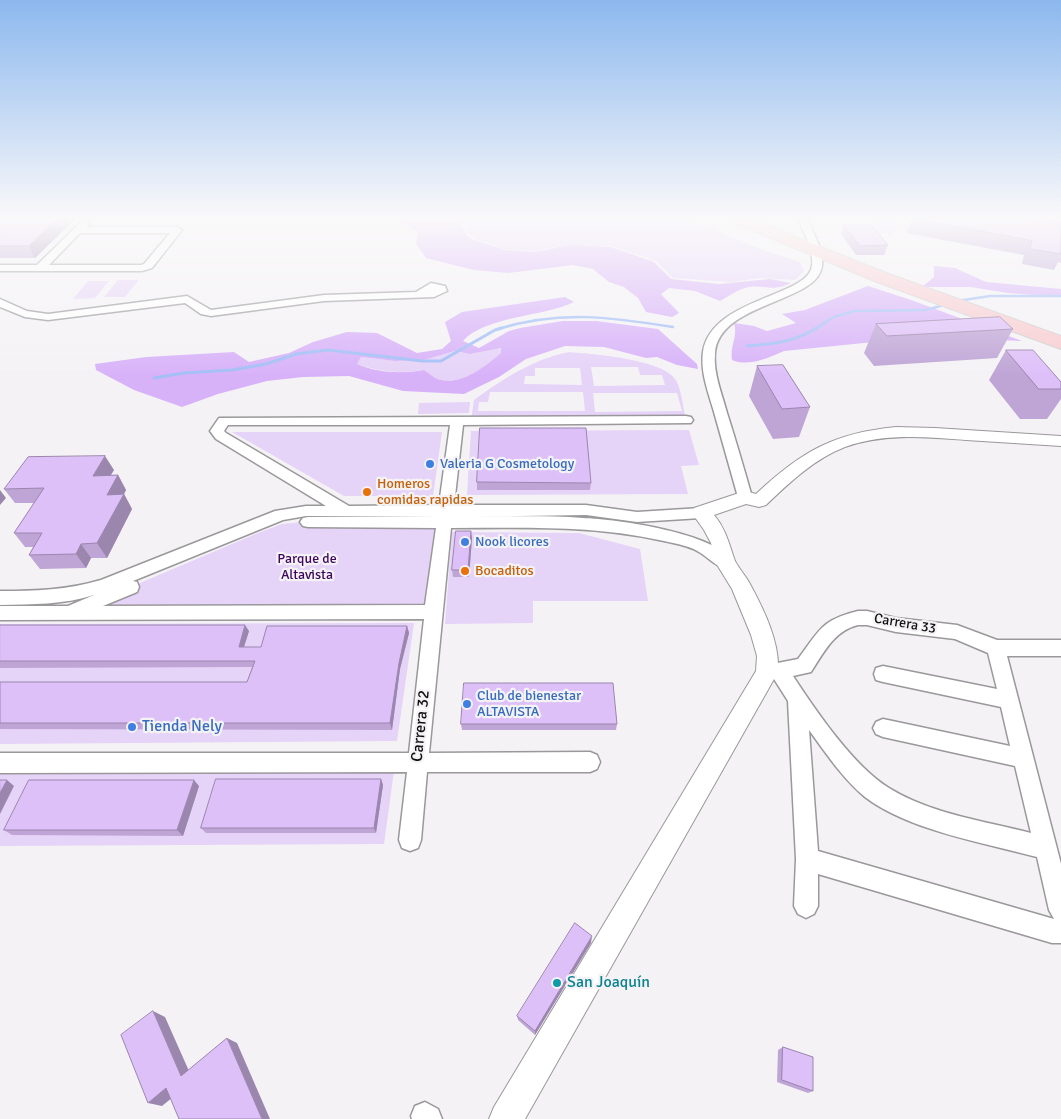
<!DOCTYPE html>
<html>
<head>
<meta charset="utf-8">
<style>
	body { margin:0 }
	canvas { display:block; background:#f4f2f5 }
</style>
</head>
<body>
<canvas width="1061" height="1119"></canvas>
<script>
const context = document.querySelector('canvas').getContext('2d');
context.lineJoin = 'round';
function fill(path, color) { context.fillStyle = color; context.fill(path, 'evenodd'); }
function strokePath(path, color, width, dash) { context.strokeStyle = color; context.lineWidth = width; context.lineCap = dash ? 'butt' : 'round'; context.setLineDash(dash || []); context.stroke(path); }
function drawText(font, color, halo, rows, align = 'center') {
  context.font = font + ' Signika,sans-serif'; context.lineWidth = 4.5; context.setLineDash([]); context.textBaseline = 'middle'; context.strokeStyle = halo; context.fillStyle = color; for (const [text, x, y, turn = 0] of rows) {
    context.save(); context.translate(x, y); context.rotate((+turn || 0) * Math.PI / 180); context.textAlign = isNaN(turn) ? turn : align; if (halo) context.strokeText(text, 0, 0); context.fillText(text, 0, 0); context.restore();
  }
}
fill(new Path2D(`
	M458,219H688L763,250L800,262L804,271L795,280L760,278L732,282L673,278L656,261L611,246L565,245L536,251L504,249L473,238Z
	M876,219L900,221L893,235L871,230Z
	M118,280H139L125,297H104Z
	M88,281H109L95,298L73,299Z
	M500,348L502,353C486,366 462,385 441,380C435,379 429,373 424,370C400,374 380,372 357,364L361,357L395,361L424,360L455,351L470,354Z
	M569,352C592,354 667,359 677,382C682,393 683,408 686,420H471L474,400C503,379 533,359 569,352ZM591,367H638L640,375H662L665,385L594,386ZM535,368H580L582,385L524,384L525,376H535ZM490,392H583L585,411H478L479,402H488ZM593,393H677L682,411L595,412Z
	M470,402L469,413L418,414L419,403Z
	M689,430L699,465L681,466L688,494L467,495L471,431Z
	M232,432H442L433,496H344Z
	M303,522H444L433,612L69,613L258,533L282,524Z
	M452,532L579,533L640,549L648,601H533V623L445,624Z
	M414,623L397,741L0,744V624Z
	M394,771L384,844L0,846V773Z`), '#e6d3f8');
fill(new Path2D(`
	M396,219H458L464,231L471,239L506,250L536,252L569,245L611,247L654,262L671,279L719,284L770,279L791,283C772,292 766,285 749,287C738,289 729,296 720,301L695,291L669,288L661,294L679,313L672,317L646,312L638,298L624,287L609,282L593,269L573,265L509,273L474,270L426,258L416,244L418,232Z
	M934,266L955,268L986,282L1061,289V297L1008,293L971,287H922L934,277Z
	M868,286L911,300L1022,341L924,337L784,351C768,358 749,367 732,360C730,343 738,339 734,323L754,326L767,331L796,323L782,314L805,310Z
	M565,297L574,302C543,317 485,316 463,341L479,348L509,331L520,328L563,321H596L658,329L697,364L698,369L677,365L657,357L646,358L604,347L565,346L526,359L499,377L464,394L403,391L349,376L303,377L267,381L218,394L182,407L134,390L96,370L95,364L146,357L234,352L249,362L289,353L313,342L347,332L377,333L417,353L442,349L451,341L445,322L462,312ZM501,348V353C486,366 462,385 441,380C435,379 429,373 424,370C401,374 379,373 357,364L361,357L395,361L424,360L455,351L470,354Z`), '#d8b2f9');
strokePath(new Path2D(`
	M957,301L990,296H1061
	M498,329C560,310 610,317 673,327
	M815,329L834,317L854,311L926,310L947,304`), '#a3bff6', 2.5);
strokePath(new Path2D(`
	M747,346C773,344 794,342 817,328
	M154,378L184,373L232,370L266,364L296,354L328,350L422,361H441L495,330L502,328`), '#a3bff6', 3);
const minor = new Path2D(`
	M798,219H807C813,233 824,250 822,266C818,303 719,302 715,353C713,373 722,394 727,413C736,441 744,469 752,497L750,501H740L738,497C730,469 722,440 714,412C709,394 700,372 703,352C711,298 808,297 812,266C814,251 804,233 798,219Z
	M85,220L90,223L86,227H177L182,230L152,268L142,271H0V265H37L82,221ZM80,233H170L144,264L141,265H49Z
	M431,283L445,286L447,291L434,297L324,301L211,316L201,314L185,303L48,320L25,317L0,307V299L27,311L48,314L187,296L211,310L324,295L416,292Z
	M686,416L691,417L693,420L691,423L463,425L454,505H586L637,512L701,508L706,509L709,513L706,517L701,518L637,522L586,515L453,517C496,517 540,515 583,518C616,519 718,533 734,563L732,567C718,571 710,558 699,552C688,545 672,543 659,540C591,525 521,528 451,528L429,753L590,752L597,755L600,762L597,769L590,772H427L421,840L418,848L410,851L402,848L399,840L407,772L0,773V753H409L424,619L0,620V606H68L94,595C63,605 32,604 0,605V591C35,591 67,590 101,580L275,511L306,506H326L216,439L210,431L219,418ZM228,425H450L439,505L349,506L226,433L224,431ZM306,516H437L308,517L303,518L300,522L303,526L308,527L436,528L425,605L103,606L137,592L139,587L137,582L133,581L283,520Z
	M858,611H867L896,618L957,625L997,640H1061V656H1007L1061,864V943H1052L818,874V906L814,914L806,918L798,914L794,906L796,859L788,701L774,679L769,680L762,678L760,672L762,666L798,659C820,630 821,620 858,611ZM858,625H867L896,632L955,639L988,653L997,689L883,666L876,668L874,674L876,680L883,682L1001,707L1010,746L883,719L876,722L873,728L876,734L883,737L1015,766L1031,833C984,821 931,814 889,788C854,767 816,711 793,676L811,672C824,652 834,631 858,625ZM809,730C826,753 843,779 865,797C908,830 984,843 1037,857L1049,910L1054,919L818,851Z
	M425,1102L438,1109L442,1119H412L411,1116L415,1106Z`);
const tertiary = new Path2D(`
	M896,427L935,428L1061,436V446C1029,444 998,442 966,440C926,437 883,433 845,447C814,459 789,483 766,505L759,507L746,504L714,515C726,529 729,544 735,561C739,569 746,576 750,584C764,610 780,642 778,672L525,1119H489L494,1107L756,671L757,656L751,635L732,589L716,563L711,543L704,530L692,513L694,508L745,491L756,494C801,452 833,433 896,427Z`);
const trunk = new Path2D(`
	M730,219H751L889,274L1061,336V349L877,282L732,222Z`);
strokePath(minor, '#9a989b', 3);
strokePath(tertiary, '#9a989b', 2);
strokePath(trunk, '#cfcfcf', 2);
fill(minor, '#fff');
fill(tertiary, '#fff');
fill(trunk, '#f8ccd0');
fill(new Path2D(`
	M0,219H75L35,258H0Z
	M912,219H1061V263L1058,262L1054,270L1022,264L1024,255L906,233Z
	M844,225L888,245L884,255H856L841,234Z
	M876,324L1013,329L997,358L874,366L864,353Z
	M1006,350L1061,382V399L1047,419H1020L989,380Z
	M757,366L810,407L799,437L773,439L749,396Z
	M114,470L110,475H118L126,490L124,494L132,509L107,558H91L86,568L40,569L29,555L33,547H25L14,533L34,503H15L4,489Z
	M477,482L591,483L590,490H477Z
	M472,538L469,577H453L452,570Z
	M0,625L249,631L244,647H261L407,626L409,633L400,669L392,730L0,729V682H247L252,667L0,668Z
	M461,724H617L616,730H462Z
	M381,779L383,785L376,833H206L201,828Z
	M199,786L183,836L12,835L4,830Z
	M591,943L535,1035L518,1020L517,1016Z
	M783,1047L813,1091L808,1093L777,1082L778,1050Z`), '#bfa5d6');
fill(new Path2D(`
	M57,219H75L35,258L29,246Z
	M105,456L114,470L102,490L93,476Z
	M118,475L126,490L116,509L107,495Z
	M0,490L6,498L0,505Z
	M124,494L132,509L107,558L97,543Z
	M471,531L472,538L469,577L468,570Z
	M81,544L91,558L86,568L76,554Z
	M245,625L249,631L242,653L239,647Z
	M407,626L409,633L400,669L392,730L390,723L399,663Z
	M381,779L383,785L376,833L374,828Z
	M7,780L14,786L0,814V793Z
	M194,780L199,786L183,836L177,830Z
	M592,936L591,943L535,1035V1031Z
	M153,1011L165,1017L193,1080L181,1076Z
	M227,1038L237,1043L270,1119H262Z
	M166,1088L179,1092L162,1106L148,1103Z`), '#9b86ae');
const building = new Path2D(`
	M0,219H57L29,246H0Z
	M915,219H1024L1061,226V254L1030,249L1032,241Z
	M844,225H871L888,245L860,246Z
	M1000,317L1013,329L887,336L876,324Z
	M1006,350H1033L1061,382V389H1039Z
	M783,365L810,407L782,409L757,366Z
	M480,428H586L591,483L477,482Z
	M105,456L93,476L118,475L107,495L124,494L97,543L81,544L76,554L29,555L42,533H14L44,488L4,489L28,457Z
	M456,531H471L468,570H452Z
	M0,625H245L239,647H261L267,626H407L399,663L390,723H0V682H247L255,661H0Z
	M464,683H613L617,724H461Z
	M216,779H381L374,828H201Z
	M0,780H7L0,793Z
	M29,780H194L177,830H4Z
	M575,923L592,936L535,1031L517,1016Z
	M153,1011L181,1076L227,1038L262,1119H179L166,1088L148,1103L121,1035Z
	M783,1047L813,1057V1091L782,1080Z`);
fill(building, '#dec0f9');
strokePath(building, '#9b86ae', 1);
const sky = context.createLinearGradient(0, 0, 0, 376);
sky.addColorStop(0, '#8cb8ee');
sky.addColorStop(0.58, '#faf9fa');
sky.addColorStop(1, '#faf9fa00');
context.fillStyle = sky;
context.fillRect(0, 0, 1061, 376);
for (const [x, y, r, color] of [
	[430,464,5,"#3f7fe0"],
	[367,492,5,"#e8710a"],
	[465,542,5,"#3f7fe0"],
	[465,571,5,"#e8710a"],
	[467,704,5,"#3f7fe0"],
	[132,727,5,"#3f7fe0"],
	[557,983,5,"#0f9aa8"]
]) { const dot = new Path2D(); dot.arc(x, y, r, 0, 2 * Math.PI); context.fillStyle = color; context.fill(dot); strokePath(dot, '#f4f2f5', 2); }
drawText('14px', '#366cbe', '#f4f2f5', [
	["Valeria G Cosmetology",440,464],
	["Nook licores",475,542],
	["Club de bienestar",477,696],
	["ALTAVISTA",477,712]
], 'left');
drawText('14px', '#c56008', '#f4f2f5', [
	["Homeros",377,484],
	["comidas rapidas",377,500],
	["Bocaditos",475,571]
], 'left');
drawText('14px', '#3e075c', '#f4f2f5', [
	["Parque de",307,559],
	["Altavista",307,575]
]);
drawText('14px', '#111011', '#f4f2f5', [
	["Carrera 33",905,624,10]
]);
drawText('16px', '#111011', '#f4f2f5', [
	["Carrera 32",421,726,-84]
]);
drawText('16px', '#366cbe', '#f4f2f5', [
	["Tienda Nely",142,727]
], 'left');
drawText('16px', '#0d838f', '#f4f2f5', [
	["San Joaquín",567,983]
], 'left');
</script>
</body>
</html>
